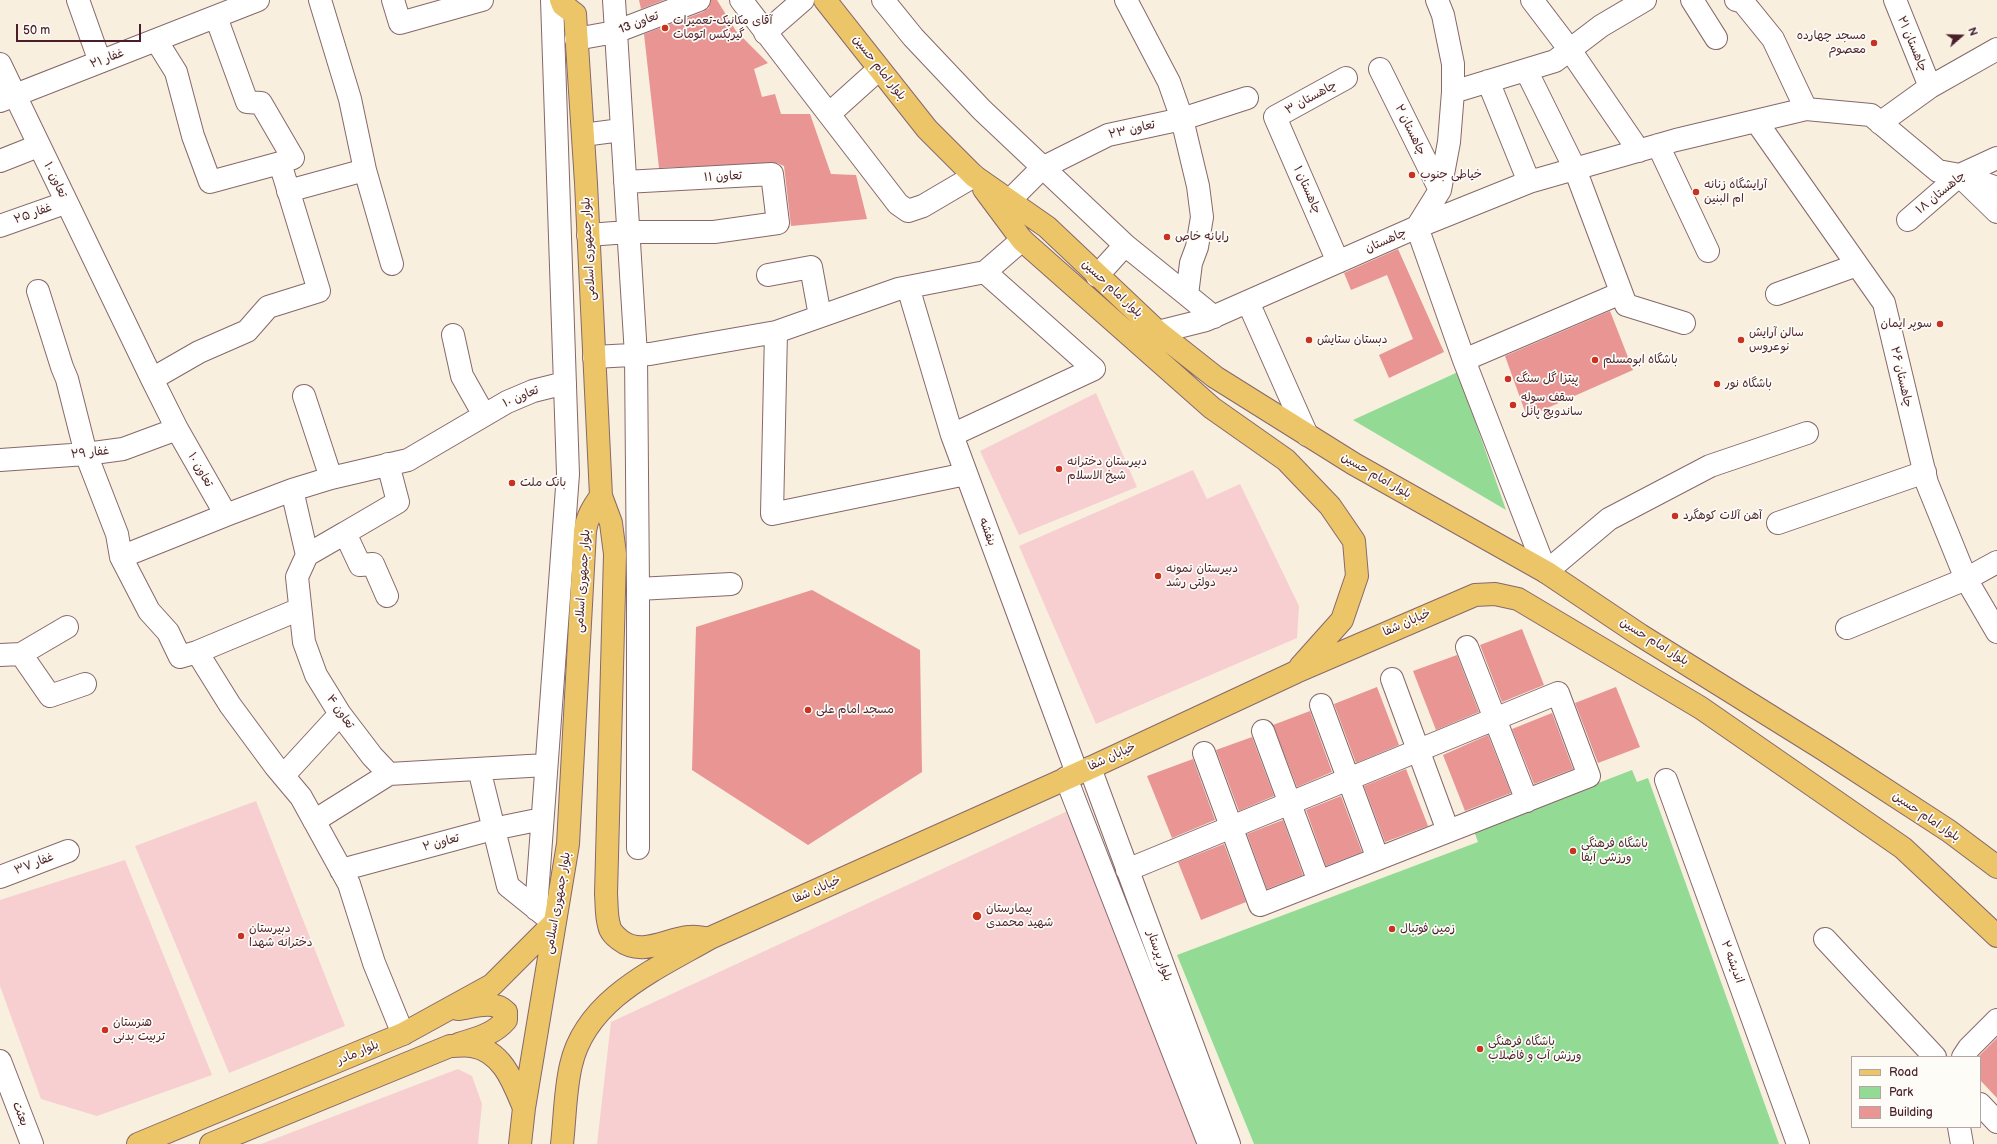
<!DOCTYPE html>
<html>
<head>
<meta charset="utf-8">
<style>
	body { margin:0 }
	#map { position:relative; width:1997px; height:1144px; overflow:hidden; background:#f8efdf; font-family:"Balsamiq Sans",sans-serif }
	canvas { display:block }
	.legend { position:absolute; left:1851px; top:1056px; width:130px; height:72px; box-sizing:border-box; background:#fdfcf7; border:1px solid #b5a4a5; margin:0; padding:5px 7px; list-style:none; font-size:12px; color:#4a1f2b }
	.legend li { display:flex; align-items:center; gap:8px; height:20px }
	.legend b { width:20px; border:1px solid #b5a4a5 }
	.north { position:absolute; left:1941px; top:16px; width:40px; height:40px; -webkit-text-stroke:3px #fdfcf7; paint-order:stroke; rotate:70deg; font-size:11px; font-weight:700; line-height:16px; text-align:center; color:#4a1f2b }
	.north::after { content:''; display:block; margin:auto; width:14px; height:18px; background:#4a1f2b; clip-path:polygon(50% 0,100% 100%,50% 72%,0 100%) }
	.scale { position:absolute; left:16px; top:24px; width:125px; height:18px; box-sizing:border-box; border:2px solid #4a1f2b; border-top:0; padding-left:5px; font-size:12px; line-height:14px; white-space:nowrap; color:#4a1f2b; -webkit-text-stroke:3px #fdfcf7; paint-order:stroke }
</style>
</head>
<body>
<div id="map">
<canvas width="1997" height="1144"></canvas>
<ul class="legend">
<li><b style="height:5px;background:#edc569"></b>Road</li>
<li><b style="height:11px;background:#93da95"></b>Park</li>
<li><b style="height:11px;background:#e89594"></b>Building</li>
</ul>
<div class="north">N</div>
<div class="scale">50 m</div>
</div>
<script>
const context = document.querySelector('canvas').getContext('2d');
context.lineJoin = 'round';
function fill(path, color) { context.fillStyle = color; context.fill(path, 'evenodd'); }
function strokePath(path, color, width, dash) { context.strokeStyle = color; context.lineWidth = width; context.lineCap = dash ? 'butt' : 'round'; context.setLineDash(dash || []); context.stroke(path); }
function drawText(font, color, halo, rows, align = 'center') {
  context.font = font + ' "Balsamiq Sans","Playpen Sans Arabic",sans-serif'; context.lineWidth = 3.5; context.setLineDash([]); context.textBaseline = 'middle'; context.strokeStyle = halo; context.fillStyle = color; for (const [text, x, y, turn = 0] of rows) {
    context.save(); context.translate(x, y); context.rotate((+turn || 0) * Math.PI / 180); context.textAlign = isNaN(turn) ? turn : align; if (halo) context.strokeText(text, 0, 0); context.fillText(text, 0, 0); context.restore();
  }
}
fill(new Path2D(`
	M1096,393L1137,487L1019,535L980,451Z
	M1193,470L1207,499L1240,484L1299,606L1297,638L1096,724L1019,546Z
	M256,801L345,1026L229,1073L135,846Z
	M1072,809L1199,1144H597L611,1022Z
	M125,860L212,1075L97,1116L41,1099L0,986V900Z
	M458,1069L472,1076L482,1104L478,1144H261Z`), '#f7cfd0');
fill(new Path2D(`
	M1458,372L1506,510L1353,420Z
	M1632,770L1637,782L1648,778L1779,1144H1254L1177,955L1478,842L1474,831Z`), '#93da95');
fill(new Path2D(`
	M639,0H664L641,9Z
	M711,0H717L736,31L768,63L754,69L762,97L775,94L781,114H810L831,174L856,175L867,219L791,226L784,166L777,163L659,168L644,34L703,12L709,8Z
	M1398,249L1444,352L1389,378L1379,355L1413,339L1387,275L1351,290L1344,273Z
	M1610,311L1633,370L1527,417L1505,356Z
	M812,590L920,650L922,772L808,845L692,770L696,627Z
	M1522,629L1544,685L1502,702L1480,645Z
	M1457,655L1479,712L1436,730L1413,671Z
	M1377,687L1399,745L1356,763L1334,704Z
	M1616,687L1640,747L1598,763L1575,703Z
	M1310,711L1332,772L1297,787L1273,725Z
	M1552,713L1573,769L1534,784L1512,729Z
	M1488,735L1511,793L1465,811L1443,755Z
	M1252,737L1274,796L1239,811L1216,750Z
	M1193,759L1215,820L1172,838L1147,776Z
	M1406,769L1428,826L1385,842L1364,786Z
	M1341,796L1362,852L1326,866L1306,810Z
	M1283,820L1303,875L1267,889L1247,834Z
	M1224,844L1246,902L1201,920L1178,862Z
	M1997,1038V1098L1980,1080V1057H1978Z`), '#e89594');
const minor = new Path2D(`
	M78,0L100,62
	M320,0L350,99L365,170L392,264
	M393,0L400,23L482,0
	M614,0L636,355L638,589V848
	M741,0L898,204L908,211L923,206L974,176
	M883,0L913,37L982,110L1125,245L1187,295
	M1126,0L1169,82L1182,119L1198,186L1202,217L1197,247L1191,263L1187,295L1214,317
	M1532,0L1570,50L1639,151
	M1692,0L1716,38
	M1736,0L1743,2L1773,39L1806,109
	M1895,0L1930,87
	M765,33L803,0
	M576,39L615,32L699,0
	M156,40L176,72L193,136L210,182L280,163
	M0,64L152,379L177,429L226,515L292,490L331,478L408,460L507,402L533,391L565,383
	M1380,69L1440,190
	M1526,70L1575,169L1626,305L1684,323
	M1488,81L1529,182
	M1453,92L1555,61L1601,26L1645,0
	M0,101L258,0
	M829,114L879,69
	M1756,121L1884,303L1927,483L1966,579L1997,632
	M1880,123L1930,87L1997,49
	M583,135L621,130
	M1658,145L1708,251
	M0,161L38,146
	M1963,179L1997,212
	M288,191L365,170
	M1010,200L1042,168L1108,135L1182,119L1247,98
	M1908,220L1960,175L1997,158
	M0,226L65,203
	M588,235L628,232H714L778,223L772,174L625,182
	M1338,262L1275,117L1346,78
	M768,275L811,267L820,316
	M1097,276L1125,245
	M908,287L952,435L1077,773
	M38,291L62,367L67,379L86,454L117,534L121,557L149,611L168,632L180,657L197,652L230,705L275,766L301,797L349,884L374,963L403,1034
	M1777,294L1857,265
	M1248,302L1307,435
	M776,332L772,514L966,474
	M1158,332L1206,320L1417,227L1440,190L1449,142L1453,92V64L1443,15L1437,0
	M453,335L462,376L484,415
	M594,357L650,354L776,332L898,289L985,272L1022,240
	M1464,360L1621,293
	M152,379L199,352L247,331L268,307L319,291L280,163L293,158L261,103L247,102L216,17
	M304,396L331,478
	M1807,433L1710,466L1609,519L1546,572L1464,360L1417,227L1529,182L1676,140L1806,109L1871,115L1938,171L1960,175L1997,188
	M952,435L1094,369L985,272
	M0,460L86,454L123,449L177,429
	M292,490L307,555L297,577L304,642L316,675L340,714L372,756L389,774
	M1778,523L1925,472
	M345,533L398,502L388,464
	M307,555L345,533L360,565L373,564L387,596
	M121,557L226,515
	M638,589L731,584
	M1847,628L1966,579L1997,562
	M1467,647L1527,801
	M197,652L300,609
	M21,654L50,696L85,684
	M0,655L21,654L67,627
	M1392,679L1448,831
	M1321,705L1378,859
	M1263,731L1319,882
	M1090,768L1229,1144
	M479,769L508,886L544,915
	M284,775L340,714
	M1066,778L1209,1144
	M1666,780L1798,1144
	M314,821L389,774L546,765
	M341,870L493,829L542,819
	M1127,870L1558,693L1589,776L1260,905L1204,753
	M0,877L68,851
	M536,909L568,474L552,0
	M1825,939L1935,1057
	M1963,1057L1969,1048L1997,1020
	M0,1061L32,1144
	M1980,1104L1997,1122
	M1959,1127L1962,1144`);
const major = new Path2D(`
	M825,0L927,129L974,176L1047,227L1158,332L1215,377L1354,464L1546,572L1640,635L1823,749L1949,831L1997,867
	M984,189L1022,240L1212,408L1286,460L1330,506L1354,541L1357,576L1342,620L1300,667
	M601,496L611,523L615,554L606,894C607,905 606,915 609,925C610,932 615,936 620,940C642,957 666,939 689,937C694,936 700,937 705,938
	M458,1009C474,1007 493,999 506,1012V1020C493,1035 477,1038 459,1044
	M138,1144L403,1034L492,985L554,923
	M211,1144L450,1046C457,1046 465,1045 472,1046C503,1051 514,1084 524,1108
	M520,1144L524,1108L568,844L585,531C587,517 593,507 601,496L586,183L575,14L563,5L561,0
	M562,1144C565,1118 565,1090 571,1065C586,999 656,969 710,938L1090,768L1296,672L1475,595L1495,594L1518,599L1701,708L1903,848L1997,936`);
strokePath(minor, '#87686a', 24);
strokePath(major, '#87686a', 24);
strokePath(minor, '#fff', 22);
strokePath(major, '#edc569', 22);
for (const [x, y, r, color] of [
	[665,28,4,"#c8321e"],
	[1874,43,4,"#c8321e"],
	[1412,175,4,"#c8321e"],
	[1696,192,4,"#c8321e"],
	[1167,237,4,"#c8321e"],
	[1940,324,4,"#c8321e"],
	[1309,340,4,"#c8321e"],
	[1741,340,4,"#c8321e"],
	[1595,360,4,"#c8321e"],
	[1508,379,4,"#c8321e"],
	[1717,384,4,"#c8321e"],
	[1513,405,4,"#c8321e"],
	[1059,469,4,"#c8321e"],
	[512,483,4,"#c8321e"],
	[1675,516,4,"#c8321e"],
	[1158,576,4,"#c8321e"],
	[808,710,4,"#c8321e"],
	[1573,851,4,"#c8321e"],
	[977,916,5,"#c8321e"],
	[1392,929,4,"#c8321e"],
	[241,936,4,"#c8321e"],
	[105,1030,4,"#c8321e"],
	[1480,1049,4,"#c8321e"]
]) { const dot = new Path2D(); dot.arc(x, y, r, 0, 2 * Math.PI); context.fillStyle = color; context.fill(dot); strokePath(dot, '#fdfcf7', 1.5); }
drawText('12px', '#4a1f2b', '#fdfcf7', [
	["آقای مکانیک-تعمیرات",673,21],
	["گیربکس اتومات",673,35],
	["مسجد چهارده",1866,36,"right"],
	["معصوم",1866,50,"right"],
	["خیاطی جنوب",1420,175],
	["آرایشگاه زنانه",1704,185],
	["ام البنین",1704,199],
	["رایانه خاص",1175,237],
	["سوپر ایمان",1932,324,"right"],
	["سالن آرایش",1749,333],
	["نوعروس",1749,347],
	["دبستان ستایش",1317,340],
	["باشگاه ابومسلم",1603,360],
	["پیتزا گل سنگ",1516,379],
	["باشگاه نور",1725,384],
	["سقف سوله",1521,398],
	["ساندویچ پانل",1521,412],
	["دبیرستان دخترانه",1067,462],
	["شیخ الاسلام",1067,476],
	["بانک ملت",520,483],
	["آهن آلات کوهگرد",1683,516],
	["دبیرستان نمونه",1166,569],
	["دولتی رشد",1166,583],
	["مسجد امام علی",816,710],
	["باشگاه فرهنگی",1581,844],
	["ورزشی آبفا",1581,858],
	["بیمارستان",986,909],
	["شهید محمدی",986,923],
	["دبیرستان",249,929],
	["دخترانه شهدا",249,943],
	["زمین فوتبال",1400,929],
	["هنرستان",113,1023],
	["تربیت بدنی",113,1037],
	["باشگاه فرهنگی",1488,1042],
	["ورزش آب و فاضلاب",1488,1056]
], 'left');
drawText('12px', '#4a1f2b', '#fdfcf7', [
	["تعاون 13",639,23,-21],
	["چاهستان ۲۱",1912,44,67],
	["غفار ۲۱",107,59,-21],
	["بلوار امام حسین",879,68,52],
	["چاهستان ۳",1311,98,-29],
	["تعاون ۲۳",1132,130,-13],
	["چاهستان ۲",1410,130,64],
	["تعاون ۱۱",723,177,-3],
	["تعاون ۱۰",55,180,64],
	["چاهستان ۱",1307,190,66],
	["چاهستان ۱۸",1941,193,-39],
	["غفار ۲۵",33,214,-20],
	["چاهستان",1386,241,-24],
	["بلوار جمهوری اسلامی",589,249,-93],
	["بلوار امام حسین",1112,289,43],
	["چاهستان ۲۶",1901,377,77],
	["تعاون ۱۰",521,397,-23],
	["غفار ۲۹",90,453,-6],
	["تعاون ۱۰",200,470,60],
	["بلوار امام حسین",1376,476,30],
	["بنفشه",987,532,70],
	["بلوار جمهوری اسلامی",583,581,-86],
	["خیابان شفا",1407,623,-24],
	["بلوار امام حسین",1654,642,32],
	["تعاون ۴",340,712,55],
	["خیابان شفا",1112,757,-25],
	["بلوار امام حسین",1926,817,34],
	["تعاون ۲",441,843,-15],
	["غفار ۳۷",34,864,-21],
	["خیابان شفا",817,890,-24],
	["بلوار جمهوری اسلامی",558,903,-80],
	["بلوار پرستار",1159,956,70],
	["اندیشه ۲",1732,962,70],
	["بلوار مادر",358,1053,-23],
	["بعثت",20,1114,69]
]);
</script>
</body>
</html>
